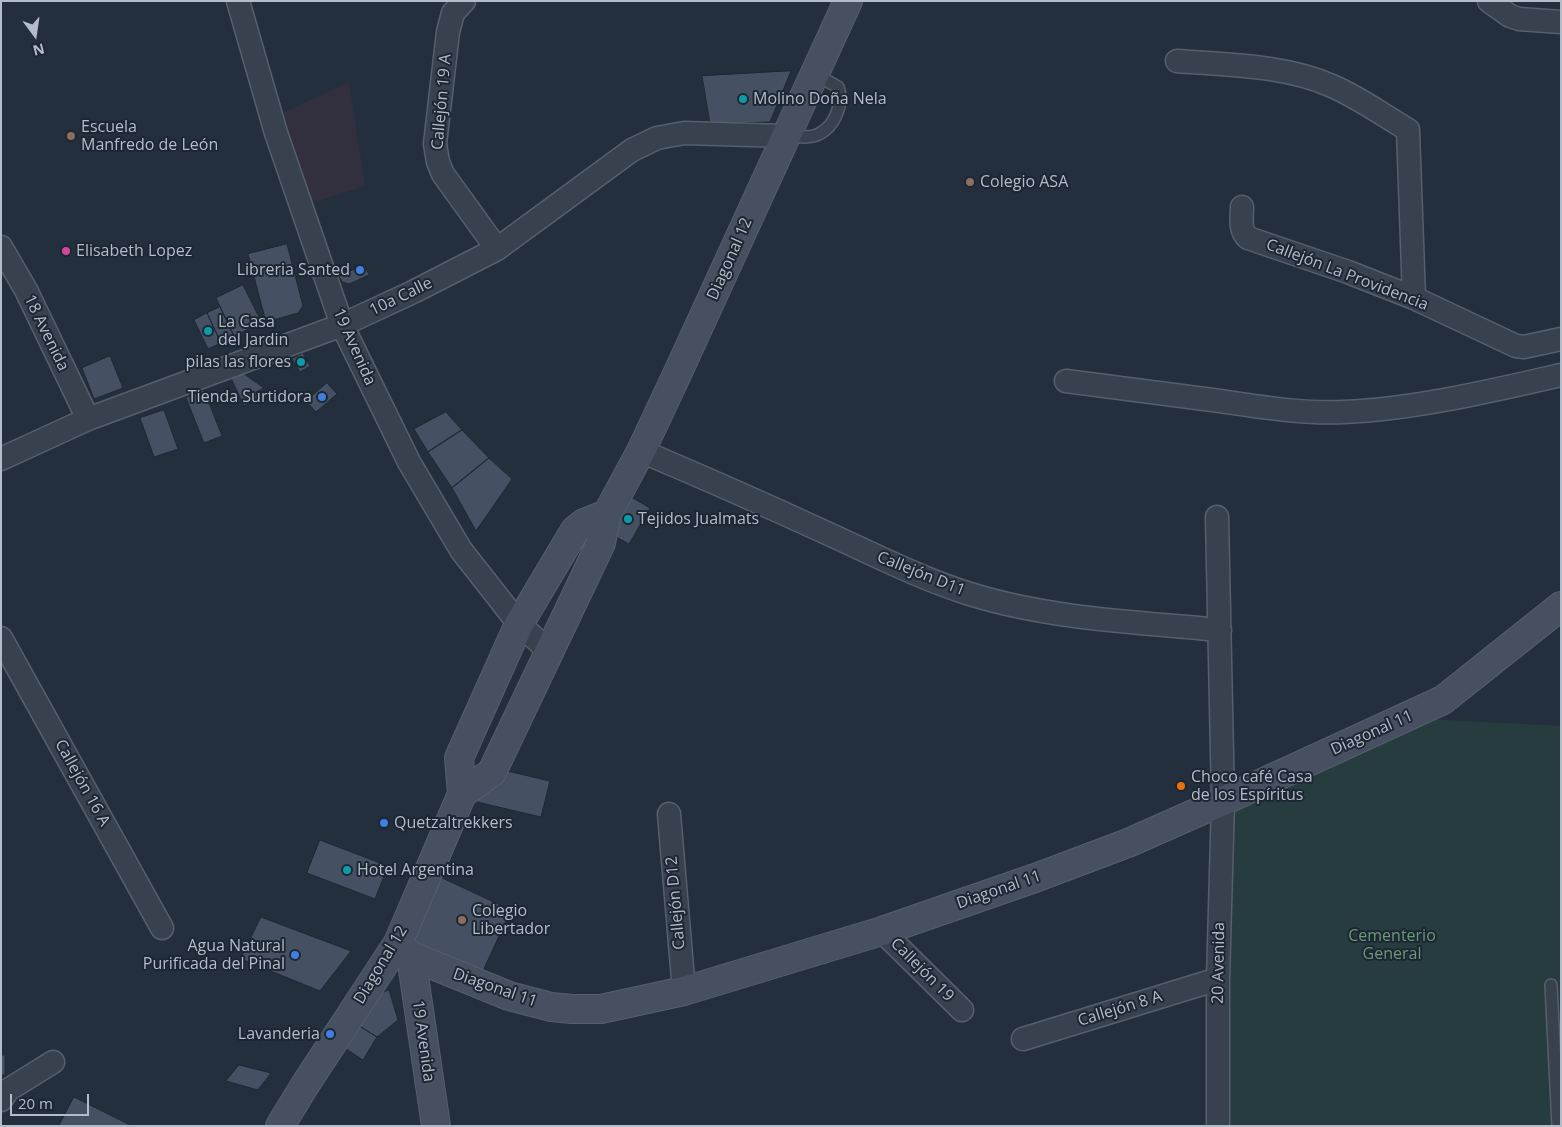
<!DOCTYPE html>
<html>
<head>
<meta charset="utf-8">
<style>
	body { margin:0 }
	#map { position:relative; width:1562px; height:1127px; overflow:hidden; background:#242f3e; font-family:"Open Sans",sans-serif }
	canvas { display:block }
	.frame { position:absolute; inset:0; border:2px solid #b4bcc9; pointer-events:none }
	.north { position:absolute; left:10px; top:10px; width:50px; height:50px; -webkit-text-stroke:4px #1d2633; paint-order:stroke; rotate:166deg; font-size:14px; font-weight:700; line-height:20px; text-align:center; color:#b4bcc9 }
	.north::after { content:''; display:block; margin:auto; width:18px; height:22px; background:#b4bcc9; clip-path:polygon(50% 0,100% 100%,50% 72%,0 100%) }
	.scale { position:absolute; left:10px; top:1094px; width:79px; height:22px; box-sizing:border-box; border:2px solid #b4bcc9; border-top:0; padding-left:6px; font-size:15px; line-height:18px; white-space:nowrap; color:#b4bcc9; -webkit-text-stroke:4px #1d2633; paint-order:stroke }
</style>
</head>
<body>
<div id="map">
<canvas width="1562" height="1127"></canvas>
<div class="frame"></div>
<div class="north">N</div>
<div class="scale">20 m</div>
</div>
<script>
const context = document.querySelector('canvas').getContext('2d');
context.lineJoin = 'round';
function fill(path, color) { context.fillStyle = color; context.fill(path, 'evenodd'); }
function strokePath(path, color, width, dash) { context.strokeStyle = color; context.lineWidth = width; context.lineCap = dash ? 'butt' : 'round'; context.setLineDash(dash || []); context.stroke(path); }
function drawText(font, color, halo, rows, align = 'center') {
  context.font = font + ' "Open Sans",sans-serif'; context.lineWidth = 4; context.setLineDash([]); context.textBaseline = 'middle'; context.strokeStyle = halo; context.fillStyle = color; for (const [text, x, y, turn = 0] of rows) {
    context.save(); context.translate(x, y); context.rotate((+turn || 0) * Math.PI / 180); context.textAlign = isNaN(turn) ? turn : align; if (halo) context.strokeText(text, 0, 0); context.fillText(text, 0, 0); context.restore();
  }
}
fill(new Path2D(`
	M349,82L365,186L312,203L272,118Z`), '#32303f');
fill(new Path2D(`
	M1429,719L1561,726V1126H1224L1225,815Z`), '#263c3f');
const building = new Path2D(`
	M791,71L770,122L710,124L702,76Z
	M287,244L303,306L298,313L266,322L248,254Z
	M365,265L369,275L349,284L342,282L339,276Z
	M243,285L262,323L234,336L216,298Z
	M220,307L234,336L221,343L207,313Z
	M207,313L221,343L208,349L194,320Z
	M303,353L310,366L300,372L292,359Z
	M110,356L123,388L94,399L82,368Z
	M240,371L264,388L256,392L259,399L244,406L230,376Z
	M327,383L337,394L316,412L306,401Z
	M204,390L222,436L204,443L186,398Z
	M164,410L178,449L154,457L140,418Z
	M446,412L462,430L428,452L414,429Z
	M462,430L489,458L452,488L428,452Z
	M489,458L512,479L476,531L452,488Z
	M626,494L650,508L629,544L605,531Z
	M494,768L550,781L541,817L477,802Z
	M320,840L388,866L375,899L307,873Z
	M438,876L511,910L482,973L417,944L413,931Z
	M261,917L351,951L320,991L241,959Z
	M389,990L398,1020L377,1037L351,1021L371,998Z
	M351,1021L377,1037L363,1060L337,1043Z
	M1,1055H5V1075H1Z
	M239,1065L271,1073L258,1090L226,1081Z
	M74,1097L132,1126H59Z`);
fill(building, '#455162');
strokePath(building, '#1f2835', 1);
const lane = new Path2D(`
	M787,136C797,136 810,139 819,134C835,126 844,103 838,87L815,74
	M1551,985L1558,1126`);
const street = new Path2D(`
	M238,1L276,133L342,325L409,462L461,550L519,624L550,652
	M464,1L453,13L448,32L435,144L438,162L443,174L497,249
	M1489,1L1510,16L1519,19L1561,22
	M1177,61C1227,65 1285,65 1332,86C1358,97 1383,115 1408,130L1414,298
	M1242,207C1242,218 1239,230 1248,238L1348,272L1414,298L1516,346L1524,347L1561,339
	M1,247L26,290L88,419
	M1066,381C1117,388 1169,394 1220,401C1261,407 1303,414 1344,412C1415,409 1491,391 1561,375
	M641,451C705,478 768,506 831,535C877,556 922,579 970,594C1050,619 1137,622 1220,630
	M1,459L88,419L342,325L413,292L497,249L632,150L657,138L684,133L785,136
	M1217,517L1223,801L1218,979V1126
	M1,638L162,928
	M669,814L684,991
	M882,931L962,1010
	M1023,1039L1218,979
	M1,1100L8,1090L53,1062`);
const secondary = new Path2D(`
	M462,794L492,772L601,543L607,514L641,451L679,370L848,1
	M398,943L411,956L509,996L551,1007L572,1009H601L684,991L882,931L1035,878L1128,843L1223,801L1443,700L1561,606
	M411,956L436,1126
	M280,1126L305,1085L398,943L462,794L459,758L519,624L575,530L584,523L607,514`);
strokePath(lane, '#565f6c', 14);
strokePath(street, '#565f6c', 25);
strokePath(secondary, '#565f6c', 30);
strokePath(lane, '#38414e', 11);
strokePath(street, '#38414e', 22);
strokePath(secondary, '#465061', 28);
for (const [x, y, r, color] of [
	[743,99,5,"#0f9aa8"],
	[71,136,5,"#8d6e63"],
	[970,182,5,"#8d6e63"],
	[66,251,5,"#d1479c"],
	[360,270,5,"#3f7fe0"],
	[208,331,5,"#0f9aa8"],
	[301,362,5,"#0f9aa8"],
	[322,397,5,"#3f7fe0"],
	[628,519,5,"#0f9aa8"],
	[1181,786,5,"#e8710a"],
	[384,823,5,"#3f7fe0"],
	[347,870,5,"#0f9aa8"],
	[462,920,5,"#8d6e63"],
	[295,955,5,"#3f7fe0"],
	[330,1034,5,"#3f7fe0"]
]) { const dot = new Path2D(); dot.arc(x, y, r, 0, 2 * Math.PI); context.fillStyle = color; context.fill(dot); strokePath(dot, '#1d2633', 2); }
drawText('16px', '#b4bcc9', '#1d2633', [
	["Molino Doña Nela",753,99],
	["Escuela",81,127],
	["Manfredo de León",81,145],
	["Colegio ASA",980,182],
	["Elisabeth Lopez",76,251],
	["Libreria Santed",350,270,"right"],
	["La Casa",218,322],
	["del Jardin",218,340],
	["pilas las flores",291,362,"right"],
	["Tienda Surtidora",312,397,"right"],
	["Tejidos Jualmats",638,519],
	["Choco café Casa",1191,777],
	["de los Espíritus",1191,795],
	["Quetzaltrekkers",394,823],
	["Hotel Argentina",357,870],
	["Colegio",472,911],
	["Libertador",472,929],
	["Agua Natural",285,946,"right"],
	["Purificada del Pinal",285,964,"right"],
	["Lavanderia",320,1034,"right"]
], 'left');
drawText('16px', '#b4bcc9', '#1d2633', [
	["Callejón 19 A",442,102,-85],
	["Diagonal 12",730,259,-66],
	["Callejón La Providencia",1347,275,21],
	["10a Calle",401,297,-26],
	["18 Avenida",46,333,64],
	["19 Avenida",354,347,66],
	["Callejón D11",921,574,22],
	["Diagonal 11",1372,733,-24],
	["Callejón 16 A",82,783,61],
	["Diagonal 11",999,890,-19],
	["Callejón D12",676,903,-95],
	["20 Avenida",1219,963,-89],
	["Diagonal 12",381,965,-59],
	["Callejón 19",922,970,45],
	["Diagonal 11",495,988,19],
	["Callejón 8 A",1120,1009,-17],
	["19 Avenida",423,1041,82]
]);
drawText('16px', '#6b9a76', '#1d2633', [
	["Cementerio",1392,936],
	["General",1392,954]
]);
</script>
</body>
</html>
